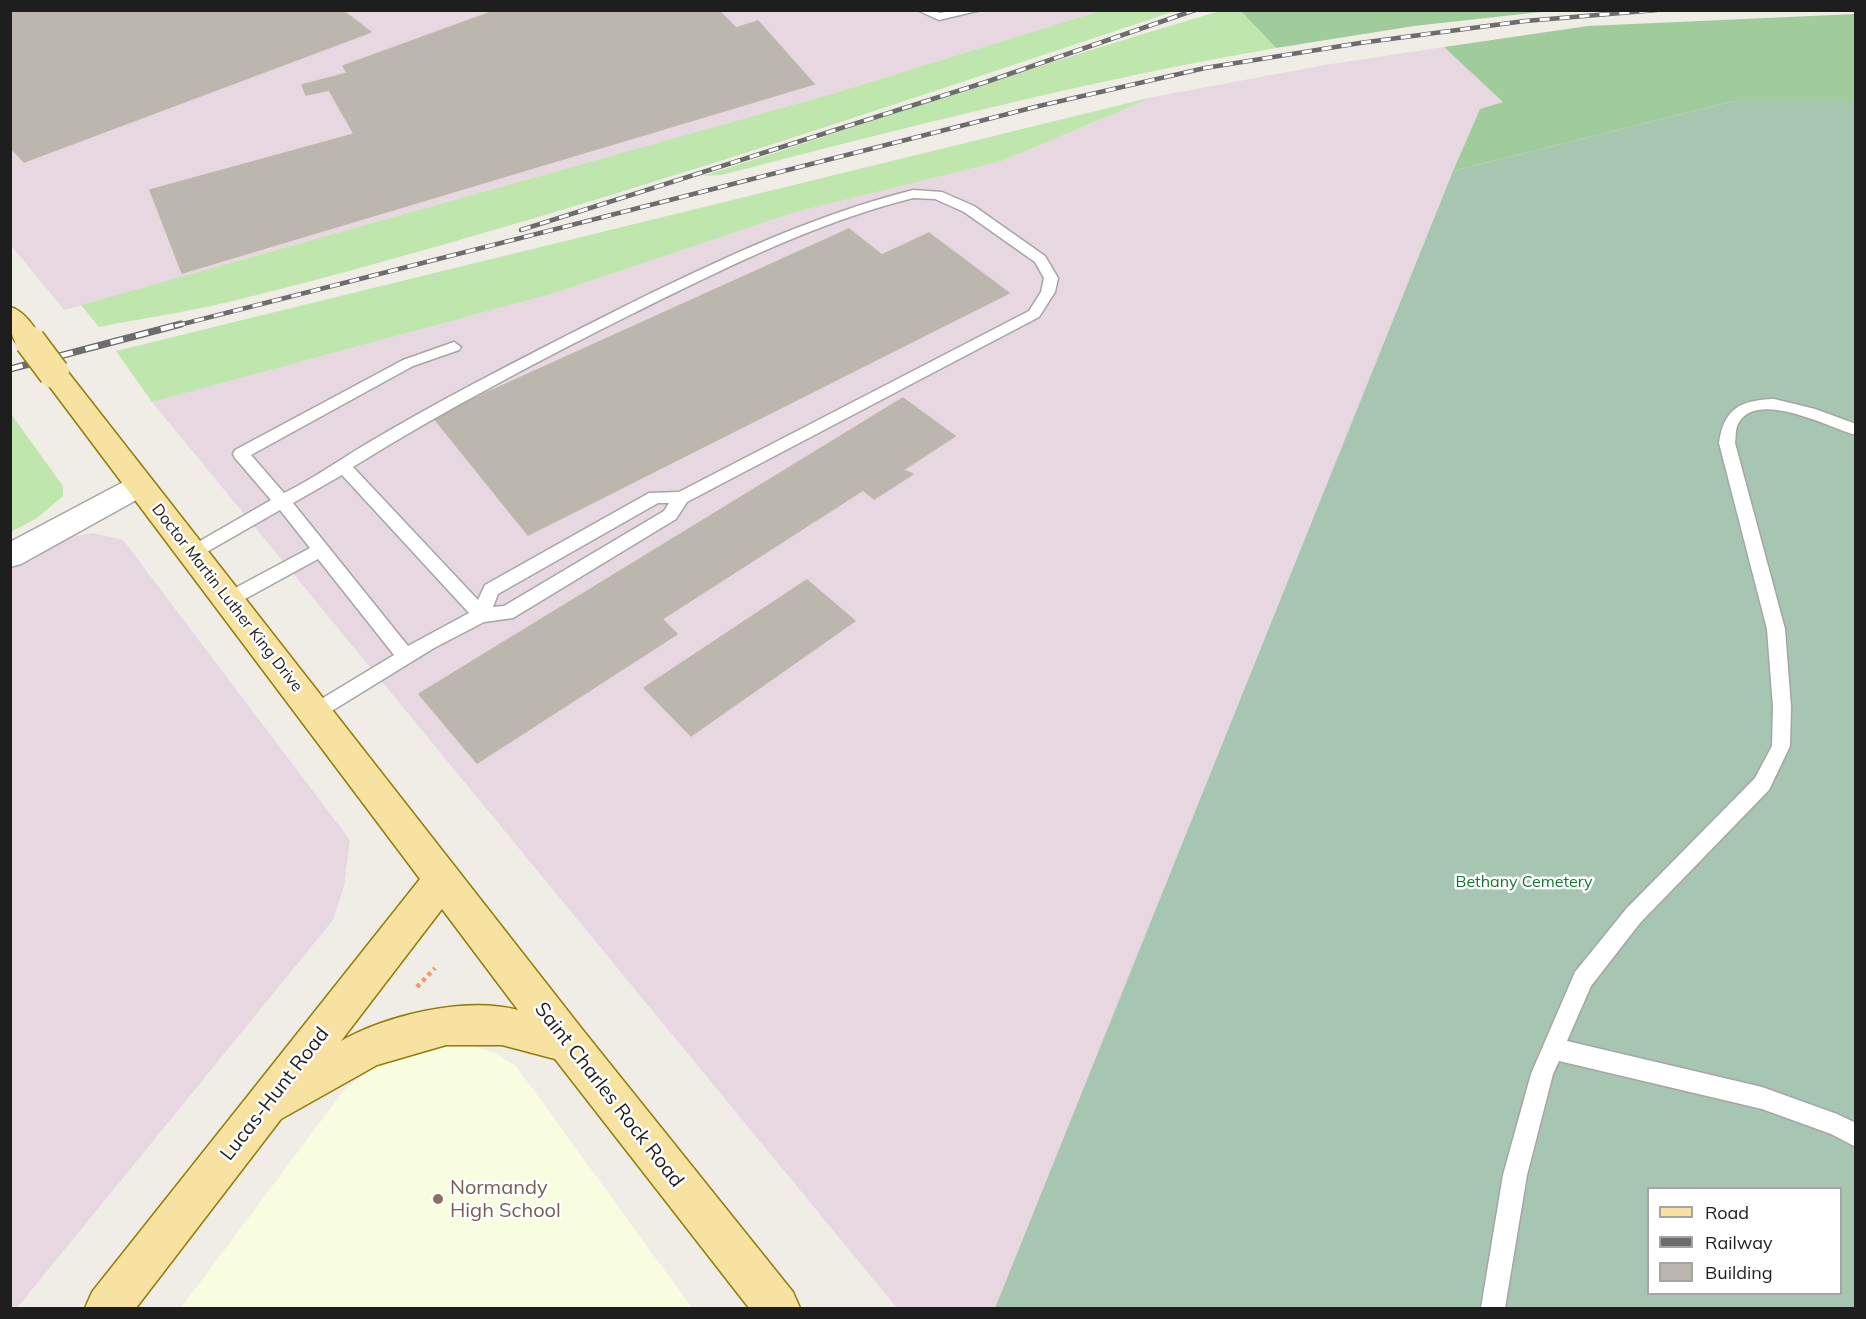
<!DOCTYPE html>
<html>
<head>
<meta charset="utf-8">
<style>
	body { margin:0 }
	#map { position:relative; width:1866px; height:1319px; overflow:hidden; background:#efede5; font-family:Mulish,sans-serif }
	canvas { display:block }
	.frame { position:absolute; inset:0; border:12px solid #1e1e1e; pointer-events:none }
	.legend { position:absolute; left:1647px; top:1187px; width:195px; height:108px; box-sizing:border-box; background:#fff; border:2px solid #a5a5a5; margin:0; padding:8px 10px; list-style:none; font-size:18px; color:#1e1e1e }
	.legend li { display:flex; align-items:center; gap:12px; height:30px }
	.legend b { width:30px; border:2px solid #a5a5a5 }
</style>
</head>
<body>
<div id="map">
<canvas width="1866" height="1319"></canvas>
<div class="frame"></div>
<ul class="legend">
<li><b style="height:8px;background:#f7e2a1"></b>Road</li>
<li><b style="height:8px;background:#6c6c6c"></b>Railway</li>
<li><b style="height:16px;background:#bbb6ae"></b>Building</li>
</ul>
</div>
<script>
const context = document.querySelector('canvas').getContext('2d');
context.lineJoin = 'round';
function fill(path, color) { context.fillStyle = color; context.fill(path, 'evenodd'); }
function strokePath(path, color, width, dash) { context.strokeStyle = color; context.lineWidth = width; context.lineCap = dash ? 'butt' : 'round'; context.setLineDash(dash || []); context.stroke(path); }
function drawText(font, color, halo, rows, align = 'center') {
  context.font = font + ' Mulish,sans-serif'; context.lineWidth = 5; context.setLineDash([]); context.textBaseline = 'middle'; context.strokeStyle = halo; context.fillStyle = color; for (const [text, x, y, turn = 0] of rows) {
    context.save(); context.translate(x, y); context.rotate((+turn || 0) * Math.PI / 180); context.textAlign = isNaN(turn) ? turn : align; if (halo) context.strokeText(text, 0, 0); context.fillText(text, 0, 0); context.restore();
  }
}
fill(new Path2D(`
	M10,11H1100L835,93L64,310L11,245Z
	M1444,47L1504,102L1480,109L1453,171L995,1308H897L152,402L551,294L792,213L1002,161L1153,97L1325,65Z
	M93,533L123,540L350,840L344,886L333,920L17,1308H10V566L64,538Z`), '#e7d7e1');
fill(new Path2D(`
	M469,1045L496,1053L516,1066L692,1308H181L344,1090L383,1060L428,1049Z`), '#f8fddf');
fill(new Path2D(`
	M1100,11H1175C869,113 562,218 249,297C200,310 149,317 99,327L81,305L835,93Z
	M1220,11H1241L1276,48C1089,80 905,128 721,175L703,176C876,121 1047,61 1220,11Z
	M1153,97L1002,161L792,213L551,294L152,402L116,351Z
	M11,414L63,486V496L37,518L11,532Z`), '#bee6ad');
fill(new Path2D(`
	M1241,11H1550L1414,26L1276,48Z
	M1855,14V101H1734L1453,171L1480,109L1503,102L1444,47L1588,26Z`), '#a0cc9b');
fill(new Path2D(`
	M1734,101H1855V1308H995L1453,171ZM1648,1188H1840V1294H1648Z`), '#a7c6b2');
const building = new Path2D(`
	M10,10H342L371,32L24,162L10,147Z
	M497,10H718L736,28L758,21L814,84L182,273L150,190L354,134L329,90L306,95L302,85L347,73L343,66Z
	M849,229L882,255L929,233L1009,293L528,535L433,417Z
	M903,398L955,436L903,470L913,474L874,499L863,490L662,619L677,634L477,763L419,694Z
	M807,580L855,621L691,736L644,688Z`);
fill(building, '#bbb6ae');
strokePath(building, '#c0b7a8', 1.5);
const service = new Path2D(`
	M917,10H933L940,13L956,10H981L939,20Z
	M913,190L942,192L974,206L1045,256L1058,278L1055,292L1039,317L687,502L676,519L513,618L484,622L434,648L322,717L315,720L308,717L306,712L308,707L394,655L318,559L234,605L228,607L222,605L219,600L222,595L310,548L280,510L198,557L192,559L186,557L184,553L186,549L271,500L235,458L233,454L235,450L403,360L454,342L461,347L459,350L413,366L251,455L284,493C317,477 346,455 378,437C460,389 546,346 631,303C723,258 814,215 913,190ZM913,198L935,199L964,212L1035,262L1044,278L1041,292L1029,311L679,492L649,493L485,585L478,600L353,467C443,411 538,361 632,314C723,269 814,223 913,198ZM342,475L469,613L408,646L293,503ZM658,503H669L664,511L504,606L493,607L498,594Z
	M1774,399L1815,409L1856,424V435C1830,428 1756,388 1738,424C1735,430 1736,437 1735,443L1785,629L1791,707L1790,746L1769,790L1640,923L1591,986L1567,1041L1762,1087L1837,1114L1856,1123V1147L1831,1134L1762,1109L1559,1061L1553,1074L1527,1175L1505,1308H1481L1503,1175L1531,1074L1575,972L1626,909L1755,778L1772,746L1773,707L1767,629L1719,443C1724,408 1741,400 1774,399Z`);
const minor = new Path2D(`
	M139,475L149,479L154,486L149,493L21,564L10,567V542L129,479Z`);
const primary = new Path2D(`
	M10,307C25,311 35,328 43,341L39,347C9,355 10,328 10,307Z
	M54,364L64,367L582,1029L793,1292L800,1308H749L555,1059L502,1045H446L377,1065L281,1119L136,1308H85L92,1292L420,879L44,379L40,373L44,367ZM442,909L518,1010C466,996 387,1015 341,1041Z`);
strokePath(service, '#a5a5a5', 3);
strokePath(minor, '#a5a5a5', 3);
strokePath(primary, '#917d07', 3);
strokePath(new Path2D(`
	M417,987L435,968`), '#f39771', 4.5, [4, 4]);
fill(service, '#fff');
fill(minor, '#fff');
fill(primary, '#f7e2a1');
const railFar1 = new Path2D(`
	M521,230L986,82L1195,10
	M175,326L1039,106L1205,68L1360,43L1525,21L1657,10`);
const rail = new Path2D(`
	M10,369L181,324`);
strokePath(railFar1, '#6c6c6c', 4.5);
strokePath(rail, '#6c6c6c', 7);
strokePath(railFar1, '#fff', 3, [10]);
strokePath(rail, '#fff', 4.5, [13]);
const primaryBridge = new Path2D(`
	M30,341L54,373`);
strokePath(primaryBridge, '#917d07', 33, []);
strokePath(primaryBridge, '#f7e2a1', 30);
for (const [x, y, r, color] of [
	[438,1199,6,"#8d6e63"]
]) { const dot = new Path2D(); dot.arc(x, y, r, 0, 2 * Math.PI); context.fillStyle = color; context.fill(dot); strokePath(dot, '#fff', 2); }
drawText('16px', '#1e1e1e', '#fff', [
	["Doctor Martin Luther King Drive",227,598,52]
]);
drawText('16px', '#11782d', '#fff', [
	["Bethany Cemetery",1524,882]
]);
drawText('20px', '#1e1e1e', '#fff', [
	["Lucas-Hunt Road",275,1094,-52],
	["Saint Charles Rock Road",609,1095,52]
]);
drawText('20px', '#785e54', '#fff', [
	["Normandy",450,1188],
	["High School",450,1211]
], 'left');
</script>
</body>
</html>
